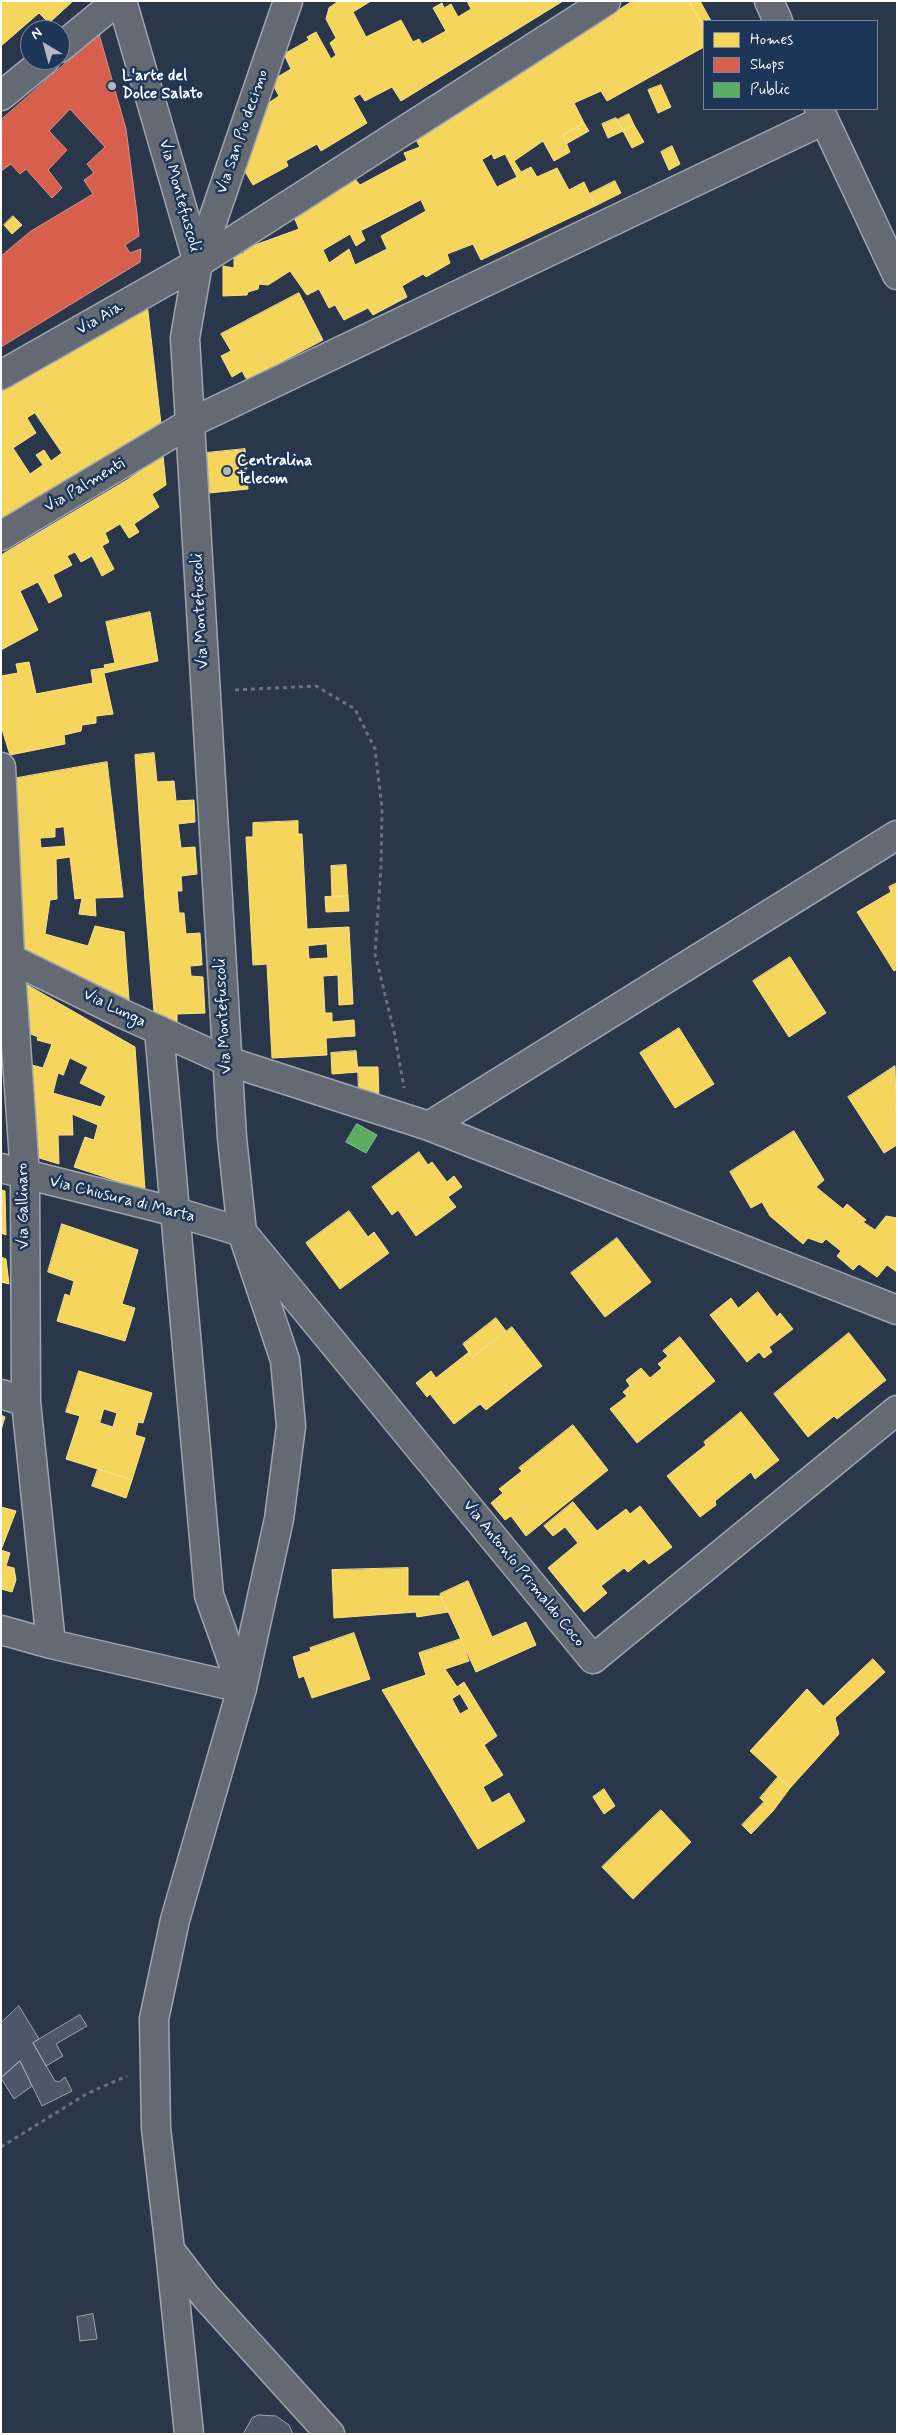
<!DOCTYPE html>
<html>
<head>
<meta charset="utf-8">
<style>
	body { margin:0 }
	#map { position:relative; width:898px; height:2435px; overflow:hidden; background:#2a374a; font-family:Mynerve,sans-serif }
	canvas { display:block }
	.frame { position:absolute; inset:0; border:2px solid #fff; pointer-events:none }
	.legend { position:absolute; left:703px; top:20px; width:175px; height:90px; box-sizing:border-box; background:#1d3557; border:1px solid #77869a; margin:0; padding:6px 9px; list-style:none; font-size:15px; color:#fff }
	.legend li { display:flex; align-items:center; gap:10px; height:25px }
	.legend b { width:25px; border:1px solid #77869a }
	.north { position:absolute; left:20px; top:20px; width:50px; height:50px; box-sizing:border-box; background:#1d3557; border:1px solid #77869a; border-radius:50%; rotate:323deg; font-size:14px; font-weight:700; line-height:20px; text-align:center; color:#fff }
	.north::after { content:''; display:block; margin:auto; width:18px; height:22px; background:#b4b9c0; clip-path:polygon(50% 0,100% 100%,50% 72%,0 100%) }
</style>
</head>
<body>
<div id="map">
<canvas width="898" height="2435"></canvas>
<div class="frame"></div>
<ul class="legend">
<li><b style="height:14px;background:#f6d55c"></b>Homes</li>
<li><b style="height:14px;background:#d6604d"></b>Shops</li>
<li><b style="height:14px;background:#5aae61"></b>Public</li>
</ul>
<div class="north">N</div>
</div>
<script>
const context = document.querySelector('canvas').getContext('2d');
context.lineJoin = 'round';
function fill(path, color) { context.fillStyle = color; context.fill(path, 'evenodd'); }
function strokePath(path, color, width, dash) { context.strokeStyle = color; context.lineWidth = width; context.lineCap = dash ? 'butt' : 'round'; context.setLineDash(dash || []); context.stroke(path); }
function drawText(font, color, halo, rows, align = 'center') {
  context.font = font + ' Mynerve,sans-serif'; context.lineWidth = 5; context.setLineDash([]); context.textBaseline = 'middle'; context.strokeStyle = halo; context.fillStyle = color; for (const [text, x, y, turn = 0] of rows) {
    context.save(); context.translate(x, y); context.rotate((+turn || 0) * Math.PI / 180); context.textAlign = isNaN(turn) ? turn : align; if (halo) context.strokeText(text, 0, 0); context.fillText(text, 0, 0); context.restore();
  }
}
const homes = new Path2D(`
	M1,1H73L49,23L39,13L1,46Z
	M339,1H371L353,12L366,37L401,20L413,42L419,39L422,44L446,31L433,8L442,3L444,8L451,4L458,17L471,9L467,1H563L401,101L392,87L365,101L360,94L353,98L367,123L321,151L317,144L286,161L288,166L253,185L241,165L242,153L253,147L248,137L261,116L267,112L264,106L279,96L271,81L291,69L284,54L309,40L307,37L316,32L331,59L336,55L330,43L336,38L326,19L329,8Z
	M633,1H689L704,28V47L607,101L601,91L574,103L584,123L563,135L570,152L554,161L543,141L514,161L521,172L531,167L537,177L557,168L569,190L584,182L595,206L481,260L473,244L447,254L450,263L426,277L423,274L402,286L407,297L373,315L368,308L344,320L335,305L329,308L319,289L307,295L290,271L268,285L259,284L258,289L248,292L247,295L223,296V266L234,268V253L244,254V249L299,229L292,212L355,179L360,185L407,160L404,153L420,147L415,138ZM492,154L494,159L505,154L517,177L497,187L482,160ZM421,200L426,211L381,236L387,249L355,265L349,249L329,263L323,250L350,234L356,246L365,240L361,231Z
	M689,1H700L711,21H704V28Z
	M661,85L671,107L658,113L648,90Z
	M629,114L634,125L623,131L617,120Z
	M616,118L623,131L608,138L602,124Z
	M584,123L589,131L566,144L563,135Z
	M634,125L644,142L632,148L623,131Z
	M672,146L680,164L669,170L661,152Z
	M615,181L621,193L595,206L589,194Z
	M13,216L22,225L12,234L4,225Z
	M299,293L323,340L247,380L242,371L232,377L221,356L231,351L221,334Z
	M147,303L161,424L1,520V392ZM35,413L62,453L51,461L44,450L36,455L43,465L30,474L13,448L36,433L27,418Z
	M245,449L248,489L209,493L206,453Z
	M163,455L166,485L152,494L159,507L134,524L139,532L129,538L120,524L105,533L109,542L102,546L114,569L102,576L92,556L81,562L75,552L67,556L72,565L53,575L62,596L49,603L38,582L20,591L38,630L1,650V555L127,480Z
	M150,612L158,661L104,673L113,714L96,716V723L82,725L81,731L64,735L65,744L10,755L1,726V676L18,673L16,664L29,662L36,694L93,683L91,670L105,668L104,665L115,663L106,622Z
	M154,753L157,782L174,781L176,801L194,800L195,822L178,824L181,848L195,847L197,874L181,876L182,891H177L179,913H184L186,934L200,933L202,965L190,966L191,976L203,977L205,1013L177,1014V1023L154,1012L145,900L135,755Z
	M107,762L123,897L95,898L96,916L79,914L82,898L75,899L70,857L56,859L57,899L50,900L45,934L88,946L95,926L124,932L129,1000L22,951L12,779ZM64,827L66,846L41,848L40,838L55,837V828Z
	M298,821V834H302L307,929L349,927L353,1004L339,1005L338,975L323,976L325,1013H332V1022L354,1020L355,1036L326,1038L327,1055L272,1058L267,964L253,965L246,837H253V823ZM327,944L328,958L309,959L308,946Z
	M346,865L348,896L332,897L331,866Z
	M897,883V969L894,971L857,912L891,892L889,887Z
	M348,896L349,911L326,912L325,897Z
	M790,957L826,1013L789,1037L753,981Z
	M24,983L135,1047L145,1190L74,1167L85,1137L94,1140L98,1125L72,1114L73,1135H58L59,1164L33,1156L28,1064L43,1068L52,1044L37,1040L38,1037L26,1032ZM70,1058L88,1067L80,1083L106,1096L101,1107L53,1093L58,1073L63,1075Z
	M679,1028L714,1084L675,1108L640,1053Z
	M356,1051L358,1072L332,1074L331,1053Z
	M895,1066L897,1145L884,1153L848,1097Z
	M358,1067H378L379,1098L359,1092Z
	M794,1131L824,1180L816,1187L843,1209L847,1204L866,1220L863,1222L875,1230L886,1216L897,1218V1272L887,1265L877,1277L859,1264L853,1270L837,1256L841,1251L826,1239L822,1243L808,1238L803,1244L770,1216L762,1202L751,1208L730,1172Z
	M419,1152L428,1165L432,1162L447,1182L454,1176L462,1187L448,1197L456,1207L416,1236L398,1210L392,1215L372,1187Z
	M1,1190L5,1191L6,1235L1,1233Z
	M349,1211L368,1237L374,1232L389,1253L340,1289L306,1243Z
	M62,1224L138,1250L122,1304L135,1308L125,1341L57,1321L65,1294L70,1296L74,1281L48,1272Z
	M617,1238L651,1282L605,1317L571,1273Z
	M1,1257L6,1259L9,1284L1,1282Z
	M758,1292L777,1317L780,1313L793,1329L769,1347L772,1352L764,1358L759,1352L747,1362L710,1315L731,1298L738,1308Z
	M496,1318L506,1331L472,1357L463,1344Z
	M512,1327L542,1366L486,1410L480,1404L454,1424L430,1394L427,1397L416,1383L431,1371L436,1378L469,1352L472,1357Z
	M849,1333L886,1380L837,1419L834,1416L808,1437L774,1394Z
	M680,1337L715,1381L637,1443L610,1409L627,1396L623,1392L630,1386L626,1380L641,1368L650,1378L662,1368L658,1364L668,1356L663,1351Z
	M79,1371L152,1393L143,1423L138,1422L135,1435L145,1438L132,1480L66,1459L80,1416L66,1412ZM104,1409L117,1413L113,1427L100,1423Z
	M741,1412L779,1460L755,1479L751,1472L715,1501L716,1505L700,1517L667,1476L706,1445L704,1442Z
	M1,1415L5,1417L1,1430Z
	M573,1425L608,1470L526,1536L511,1516L505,1520L491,1503L503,1493L499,1489L522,1471L519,1468Z
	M98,1469L132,1480L126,1498L92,1486Z
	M573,1502L597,1531L626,1509L630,1514L640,1506L672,1547L649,1564L644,1559L628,1572L624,1568L601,1586L607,1593L584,1612L548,1568L578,1543L565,1527L553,1536L544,1526Z
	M1,1507L16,1511L1,1550Z
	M1,1550L10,1553L6,1566L14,1568L16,1580L12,1592L1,1589Z
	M408,1568V1596H441L448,1612L417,1617L416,1612L334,1618L332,1570Z
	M468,1581L492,1637L526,1622L536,1645L476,1672L440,1594Z
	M354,1633L370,1679L312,1698L304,1676L299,1678L293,1657L311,1651L310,1648Z
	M461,1639L469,1661L445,1669L457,1687L464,1682L497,1736L484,1745L503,1775L483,1787L492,1803L509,1793L525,1821L478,1849L382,1690L426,1675L419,1653ZM460,1694L469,1709L460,1714L452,1699Z
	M873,1659L885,1672L835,1718L839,1734L790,1788L750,1751L807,1689L823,1706Z
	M778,1777L790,1788L773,1811L760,1798Z
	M604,1789L615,1806L604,1814L593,1797Z
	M764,1802L773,1811L751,1834L742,1825Z
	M661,1810L691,1842L633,1899L602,1867Z`);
fill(homes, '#f6d55c');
strokePath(homes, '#f9e28d', 1);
const shops = new Path2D(`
	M99,34L126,129L137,214L139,236L125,245L130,253L141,249L140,262L1,347V256L31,231L93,194L84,180L94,173L87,164L105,147L70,109L49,131L67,150L48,170L62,188L52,198L26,169L20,174L11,164L1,171V120Z`);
fill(shops, '#d6604d');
strokePath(shops, '#e29082', 1);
const public = new Path2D(`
	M357,1124L377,1135L366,1153L346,1142Z`);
fill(public, '#5aae61');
strokePath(public, '#8cc690', 1);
const building = new Path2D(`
	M19,2006L39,2039L33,2043L55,2081L59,2082L65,2077L72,2091L42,2106L20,2061L1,2078V2023Z
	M80,2015L87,2026L56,2044L63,2056L46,2066L33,2043Z
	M20,2061L32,2086L14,2099L1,2078Z
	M93,2314L97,2339L80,2341L77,2317Z
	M259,2415L276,2416L289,2425L293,2434H243L252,2418Z`);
fill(building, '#4e5767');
strokePath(building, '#9fa5ae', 1);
const street = new Path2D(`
	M769,1L778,21
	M60,48L117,1
	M1,96L45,60
	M819,109L897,275
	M198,263L288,1
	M1,375L198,263L606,1
	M1,536L190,423L824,120
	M1,767L10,957L25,1175L26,1402L51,1644
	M1,954L123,1014L227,1061L429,1126L897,1310
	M159,1030L209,1595L242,1688
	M429,1126L897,835
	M1,1168L176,1212L242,1232L593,1659L897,1410
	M1,1394L26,1402
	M1,1630L51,1644L242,1688
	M170,2250L189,2434`);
const secondary = new Path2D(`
	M122,1L198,263L185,338L232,1138L242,1232L285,1360L291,1426L279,1519L242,1688L175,1920L154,2019L156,2128L170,2250L206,2297L330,2434`);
strokePath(street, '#9fa5ae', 31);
strokePath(secondary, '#9fa5ae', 31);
strokePath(new Path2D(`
	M235,690L316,686L355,709L375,749L382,808L381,868L375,954L394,1031L404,1088
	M1,2147L88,2093L127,2076`), '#6a727c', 3, [4, 4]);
strokePath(street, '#636a74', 28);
strokePath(secondary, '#636a74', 28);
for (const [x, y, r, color] of [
	[112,86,5,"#b4b9c0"],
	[227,471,5,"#b4b9c0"]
]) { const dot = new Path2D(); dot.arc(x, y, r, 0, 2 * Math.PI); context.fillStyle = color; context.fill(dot); strokePath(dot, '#1d3557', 2); }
drawText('bold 16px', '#fff', '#1d3557', [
	["L'arte del",122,77],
	["Dolce Salato",122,95],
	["Centralina",237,462],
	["Telecom",237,480]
], 'left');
drawText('16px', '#fff', '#1d3557', [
	["Via San Pio decimo",243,132,-71],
	["Via Montefuscoli",179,196,74],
	["Via Aia",100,319,-30],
	["Via Palmenti",85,486,-31],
	["Via Montefuscoli",201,611,-93],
	["Via Lunga",114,1009,26],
	["Via Montefuscoli",224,1016,-93],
	["Via Chiusura di Marta",122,1200,14],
	["Via Gallinaro",24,1206,-91],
	["Via Antonio Primaldo Coco",523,1574,51]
]);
</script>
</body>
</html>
